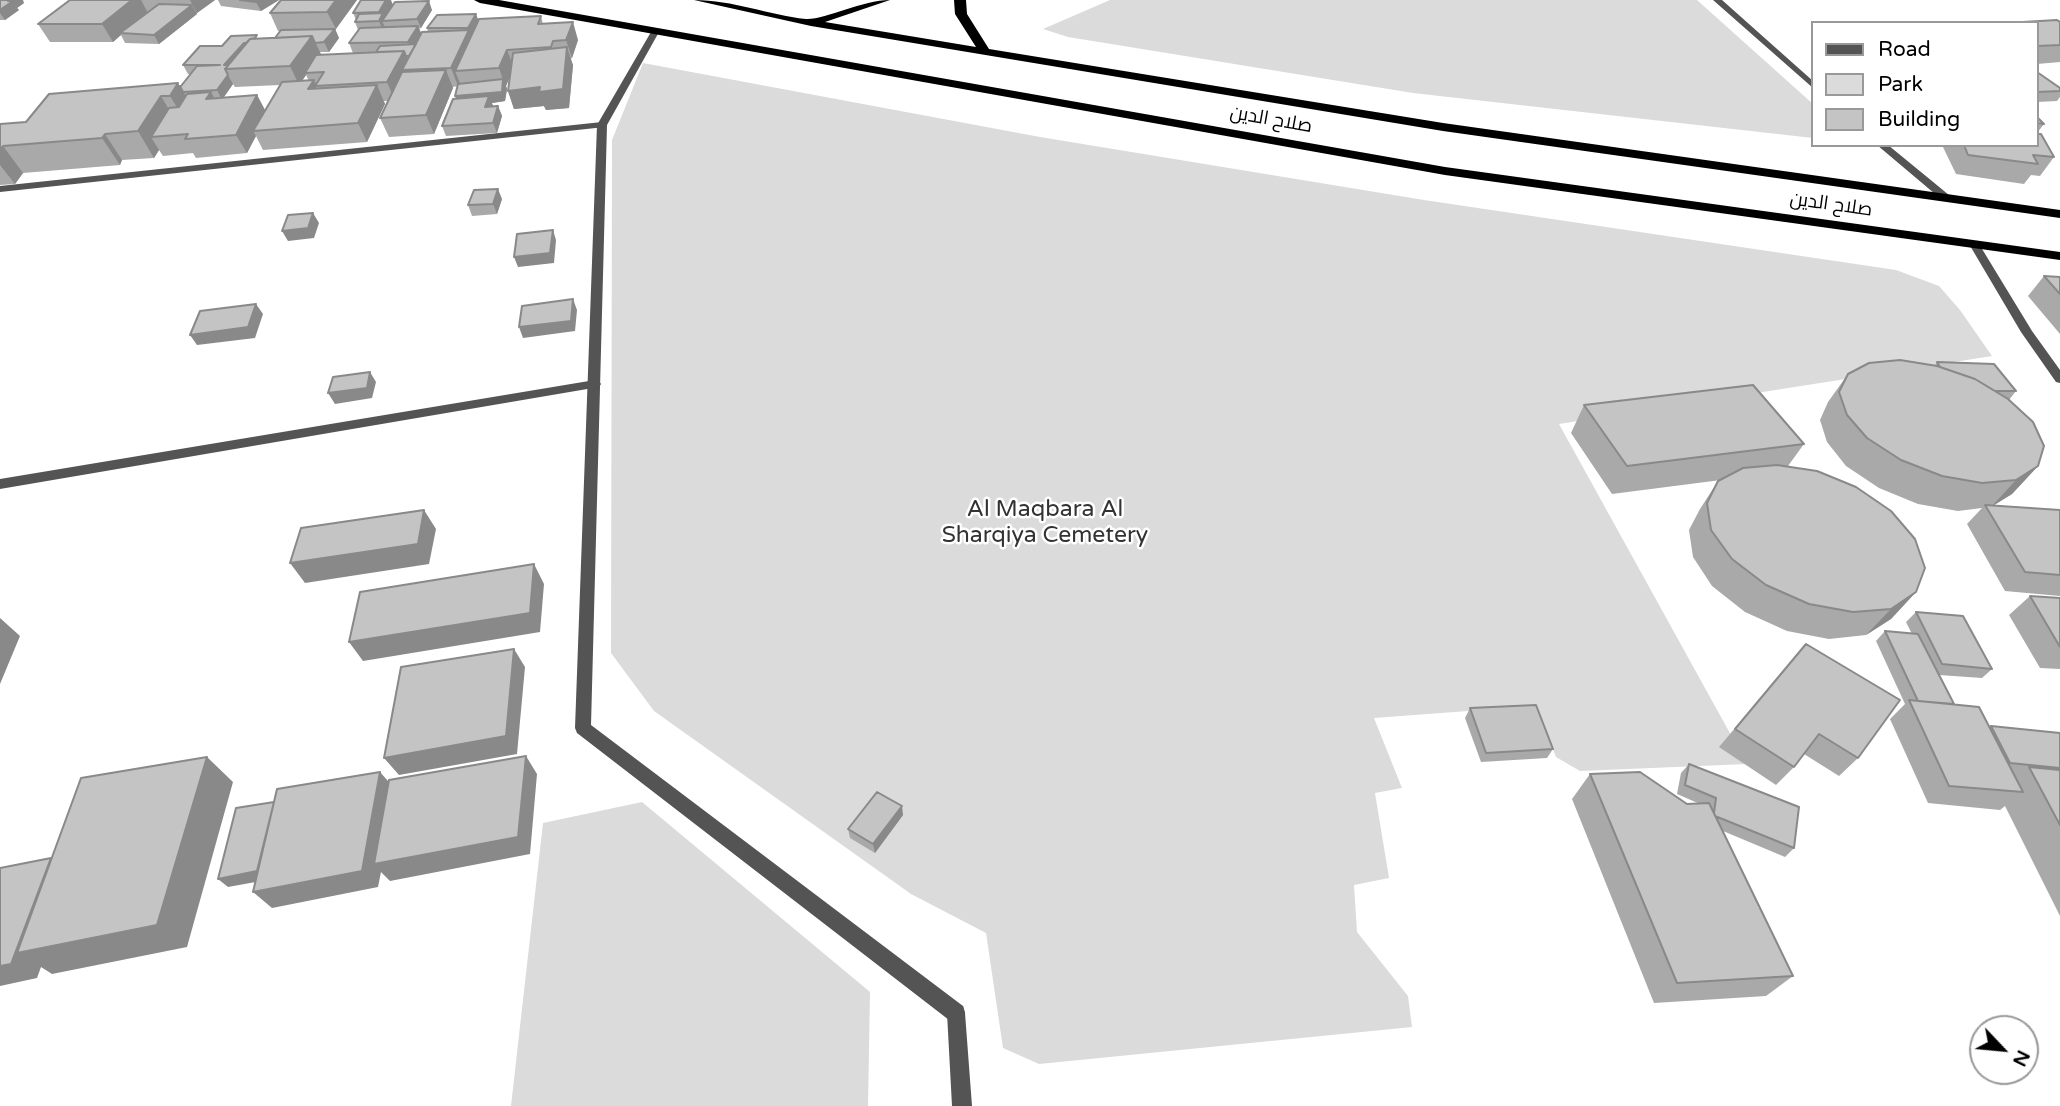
<!DOCTYPE html>
<html>
<head>
<meta charset="utf-8">
<style>
	body { margin:0 }
	#map { position:relative; width:2060px; height:1106px; overflow:hidden; background:#fff; font-family:"Varela Round",sans-serif }
	canvas { display:block }
	.legend { position:absolute; left:1811px; top:21px; width:228px; height:126px; box-sizing:border-box; background:#fff; border:2px solid #999; margin:0; padding:9px 12px; list-style:none; font-size:21px; color:#000 }
	.legend li { display:flex; align-items:center; gap:14px; height:35px }
	.legend b { width:35px; border:2px solid #999 }
	.north { position:absolute; left:1969px; top:1015px; width:70px; height:70px; box-sizing:border-box; background:#fff; border:2px solid #999; border-radius:50%; rotate:116deg; font-size:19px; font-weight:700; line-height:28px; text-align:center; color:#000 }
	.north::after { content:''; display:block; margin:auto; width:24px; height:32px; background:#000; clip-path:polygon(50% 0,100% 100%,50% 72%,0 100%) }
</style>
</head>
<body>
<div id="map">
<canvas width="2060" height="1106"></canvas>
<ul class="legend">
<li><b style="height:9px;background:#545454"></b>Road</li>
<li><b style="height:19px;background:#dbdbdb"></b>Park</li>
<li><b style="height:19px;background:#c4c4c4"></b>Building</li>
</ul>
<div class="north">N</div>
</div>
<script>
const context = document.querySelector('canvas').getContext('2d');
context.lineJoin = 'round';
function fill(path, color) { context.fillStyle = color; context.fill(path, 'evenodd'); }
function strokePath(path, color, width, dash) { context.strokeStyle = color; context.lineWidth = width; context.lineCap = dash ? 'butt' : 'round'; context.setLineDash(dash || []); context.stroke(path); }
function drawText(font, color, halo, rows, align = 'center') {
  context.font = font + ' "Varela Round",Cairo,sans-serif'; context.lineWidth = 5; context.setLineDash([]); context.textBaseline = 'middle'; context.strokeStyle = halo; context.fillStyle = color; for (const [text, x, y, turn = 0] of rows) {
    context.save(); context.translate(x, y); context.rotate((+turn || 0) * Math.PI / 180); context.textAlign = isNaN(turn) ? turn : align; if (halo) context.strokeText(text, 0, 0); context.fillText(text, 0, 0); context.restore();
  }
}
fill(new Path2D(`
	M1110,0H1697L1813,104V138L1413,93L1068,37L1043,29Z
	M643,63L1040,137L1424,200L1896,270L1939,286L1960,310L1992,356L1559,424L1747,764L1580,771L1556,757L1535,706L1374,718L1402,788L1375,793L1389,878L1354,885L1357,932L1408,996L1412,1027L1039,1064L1003,1048L986,933L911,894L654,711L611,653L612,140Z
	M642,802L870,992L868,1106H511L543,823Z`), '#dbdbdb');
fill(new Path2D(`
	M1713,0H1722L1813,81V88Z
	M655,29L659,32L607,125L591,725L963,1006L965,1013L963,1020L956,1022L949,1020L577,733L575,728L597,125L651,32Z
	M1877,145H1888L1949,195V199H1941Z`), '#545454');
fill(new Path2D(`
	M602,122L607,125L605,127L0,192V186Z
	M595,380L599,381L601,384L599,387L0,489V479Z
	M956,1004L963,1006L965,1013L972,1106H952L947,1013L949,1006Z`), '#545454');
fill(new Path2D(`
	M1974,241L1979,244L2032,331L2060,370V383L2056,382L2021,332L1969,244Z`), '#545454');
fill(new Path2D(`
	M474,0H499L1445,167L2060,252V260L1445,175L480,3Z
	M694,0C733,0 768,15 806,19C825,20 862,0 890,0L825,22L976,47L955,14L954,0H966L967,14L989,49L1443,123L2060,210V218L1443,131L811,26Z`), '#000');
fill(new Path2D(`
	M0,0L24,3L17,8L19,10L5,20H0Z
	M70,0H215L197,13V14L159,44L125,43L121,35L113,42H50L38,24Z
	M218,0H279L261,11L221,6Z
	M357,0L335,29L339,38L329,52H320V55L376,52L353,53L349,43L358,30L355,22L356,20L353,13L393,4L432,10L421,28L419,29L421,33L428,32L427,28L478,21L541,16L543,24L578,40L572,58L570,59L573,65L569,108L546,110L544,106L514,109L508,91L509,78L506,86L507,89L505,101L492,103L493,107L498,106L502,116L497,133L446,136L442,126L456,98L455,96L458,86L453,87V88L434,134L389,137L380,118L388,101H384L385,104L367,142L263,150L256,136L247,153L196,158L193,153L163,156L159,150L154,158L122,160L120,165L23,173L15,184L0,185V124L26,122L181,86L190,74H188L183,65L222,46L259,38H275L281,31H278L270,13ZM306,75L309,81H302ZM233,84L235,87L280,85L265,110L257,95L223,98Z
	M2060,22V62L2037,64V23Z
	M2037,72L2060,88V97L2057,101L2037,102Z
	M2037,117L2044,124L2037,133Z
	M1942,145H2037L2054,157L2040,176L2031,175L2024,184L1956,174Z
	M502,199L497,214L472,216L468,205Z
	M2044,276L2060,277V334L2028,296Z
	M1937,362L2016,391L2009,400L2038,466L2012,494L1994,505L2060,510V596L2005,591L1967,524L1982,508L1958,511L1918,504L1879,488L1846,466L1827,442L1820,420L1828,402L1848,374L1935,365Z
	M1584,405L1804,444L1788,466L1916,592L1891,619L1866,635L1829,639L1787,631L1745,612L1712,586L1693,557L1689,530L1700,509L1718,481L1721,480L1612,494L1571,433Z
	M2030,596L2060,598V669L2040,668L2009,615Z
	M1916,612L1992,669L1982,678L1939,675L1954,704L1990,727L1991,726L2060,733V916L2005,806L2000,810L1928,803L1890,719L1905,704L1876,641L1885,631L1912,634L1906,622Z
	M1806,644L1858,758L1839,776L1804,754L1794,767L1776,785L1719,747Z
	M1470,708L1553,749L1547,758L1481,762L1465,718Z
	M1689,764L1794,848L1785,857L1723,831L1793,976L1766,996L1654,1003L1572,799L1590,774L1687,804H1700L1677,794L1681,773Z
	M903,815L875,853L850,838L848,829Z`), '#a9a9a9');
fill(new Path2D(`
	M9,0H23L24,3L17,8L19,10L5,20L0,13V10Z
	M132,0H141L148,13L120,33L121,35L113,42L102,24Z
	M190,0H215L197,13Z
	M260,0H279L261,11L256,2Z
	M336,0H357L336,29L327,12Z
	M386,0H391L393,5L382,21L385,27L383,31L379,21L382,16L379,12Z
	M429,1L432,10L421,28L417,19Z
	M192,5L197,14L159,44L154,35Z
	M476,14L480,24L455,71L460,83L458,86L451,68L469,31L468,28Z
	M573,22L578,40L572,58L566,40Z
	M418,26L422,35L412,51L408,42Z
	M335,29L339,38L329,52L324,42Z
	M312,36L321,54L308,73H305L306,75L299,85L290,66Z
	M244,43L249,53L238,68L224,65Z
	M567,47L573,65L569,108L546,110L544,106L514,109L508,91L540,87Z
	M507,50L514,68L506,86L507,89L505,101L492,103L493,106L489,117L485,107L459,106L455,96L503,80L499,68Z
	M404,51L412,69L402,70L406,80L395,101L387,82Z
	M446,70L453,88L434,134L426,115Z
	M228,75L233,84L222,100L217,90Z
	M314,80L317,86H315L322,101L308,89Z
	M178,83L194,109L186,122L170,96Z
	M377,85L385,104L367,142L358,123Z
	M211,92L221,110L206,99Z
	M257,95L267,114L253,131L256,136L247,153L236,135Z
	M161,96L177,123L151,137L159,150L154,158L138,131Z
	M498,106L502,116L497,133L493,123Z
	M105,134L122,160L120,165L102,138Z
	M3,146L23,173L15,184L0,165V150Z
	M498,189L502,199L497,214L493,204Z
	M313,213L319,223L314,238L288,241L282,231Z
	M553,230L556,240L554,263L518,267L514,257Z
	M573,299L577,310L575,331L523,338L519,327Z
	M256,304L263,314L255,338L197,345L190,335Z
	M370,372L376,382L372,398L335,404L328,393Z
	M2038,466L2012,494L1991,507L2016,480Z
	M424,510L436,529L429,564L305,583L290,563Z
	M534,564L544,584L540,632L363,661L349,642Z
	M1916,592L1891,619L1866,635L1891,609Z
	M0,618L20,636L0,684Z
	M514,649L525,667L517,754L399,775L384,758Z
	M526,756L537,774L530,854L390,881L381,872L378,887L272,908L253,892L380,772L395,789Z
	M207,757L233,782L187,947L52,974L41,967L37,978L0,986V966L51,858Z
	M902,806L903,815L875,853L873,844Z
	M262,870L272,879L228,887L218,879Z`), '#898989');
const building = new Path2D(`
	M0,0H9L8,1H13L0,10Z
	M70,0H132L102,24H38Z
	M240,0H260L256,2Z
	M281,0H336L327,12L270,13Z
	M361,0H386L379,12L353,13Z
	M429,1L417,19L382,21L395,2Z
	M159,4L192,5L154,35L120,33Z
	M383,13L379,21L355,22L359,14Z
	M476,14L468,28H427L437,15Z
	M541,16L538,24L573,22L566,40L553,41L551,47L507,50L499,68L455,71L479,19Z
	M2057,20L2060,22V45L2037,46V23H2005Z
	M418,26L408,42L349,43L360,28Z
	M335,29L324,42L315,43L312,36L275,38L281,30Z
	M469,30L451,68L402,70L422,32Z
	M257,35L255,38L250,39L246,43H244L224,65H228L225,69L228,75L217,90L183,92L180,86H181L197,66L220,65H183L200,46H222L231,36Z
	M312,36L290,66L225,69L250,39Z
	M416,44L409,56H406L404,51L376,52L380,46Z
	M567,47L563,89L539,92L540,87L508,91L513,53Z
	M404,51L387,82L315,86L324,72L305,73L316,55Z
	M446,70L426,115L380,118L402,72Z
	M2037,72L2060,88V91L2037,92Z
	M503,79L502,92L455,96L458,84Z
	M314,80L308,89L377,85L358,123L253,131L282,82Z
	M178,83L170,96H161L138,131L105,134L102,138L3,146L0,150V124L26,122L49,94Z
	M211,92L206,99L257,95L236,135L185,139L188,134L151,137L169,108L179,107L187,94Z
	M489,96L485,107L498,106L493,123L442,126L453,99Z
	M2037,117L2044,124L2037,123Z
	M2037,134H2041L2054,157L2033,155L2038,164L1968,155L1964,145H2037Z
	M498,189L493,204L468,205L474,190Z
	M313,213L308,228L282,231L288,215Z
	M553,230L550,253L514,257L517,234Z
	M2044,276L2060,277V294Z
	M573,299L571,321L519,327L522,306Z
	M256,304L248,327L190,335L200,311Z
	M1900,360L1937,366L1975,379L2008,399L2033,422L2044,446L2038,466L2016,480L1982,483L1942,476L1901,460L1867,438L1847,415L1839,392L1848,374L1869,363Z
	M1937,362L1994,364L2016,391H1995L1975,379L1940,367Z
	M370,372L367,388L328,393L333,377Z
	M1753,385L1804,444L1627,466L1584,405Z
	M1777,465L1817,471L1856,487L1891,511L1915,539L1925,568L1916,592L1891,609L1853,612L1809,604L1766,585L1732,559L1711,530L1707,503L1718,481L1743,468Z
	M1985,505L2060,510V575L2025,572Z
	M424,510L418,544L290,563L301,528Z
	M534,564L530,613L349,642L360,592Z
	M2030,596L2060,598V647Z
	M1916,612L1963,616L1992,669L1942,664Z
	M1885,631L1918,634L1954,704L1918,701Z
	M1806,644L1900,700L1858,758L1819,734L1794,767L1735,729Z
	M514,649L506,736L384,758L401,667Z
	M1909,700L1979,707L2023,792L1949,786Z
	M1536,705L1553,749L1486,753L1470,708Z
	M1991,726L2060,733V768L2010,763Z
	M526,756L518,837L374,864L389,780Z
	M207,757L157,925L17,953L81,778Z
	M1689,764L1799,807L1794,848L1715,816L1714,813L1716,798L1685,785Z
	M2029,767L2060,770V825Z
	M380,772L362,871L253,892L277,789Z
	M1640,772L1687,804L1709,803L1793,976L1677,983L1590,774Z
	M877,792L902,806L873,844L848,829Z
	M274,802L257,871L218,879L236,808Z
	M51,858L11,964L0,966V868Z`);
fill(building, '#c4c4c4');
strokePath(building, '#898989', 2);
drawText('19px', '#000', '#fff', [
	["صلاح الدين",1271,120,10],
	["صلاح الدين",1831,205,8]
]);
drawText('23px', '#323232', '#fff', [
	["Al Maqbara Al",1045,510],
	["Sharqiya Cemetery",1045,536]
]);
</script>
</body>
</html>
